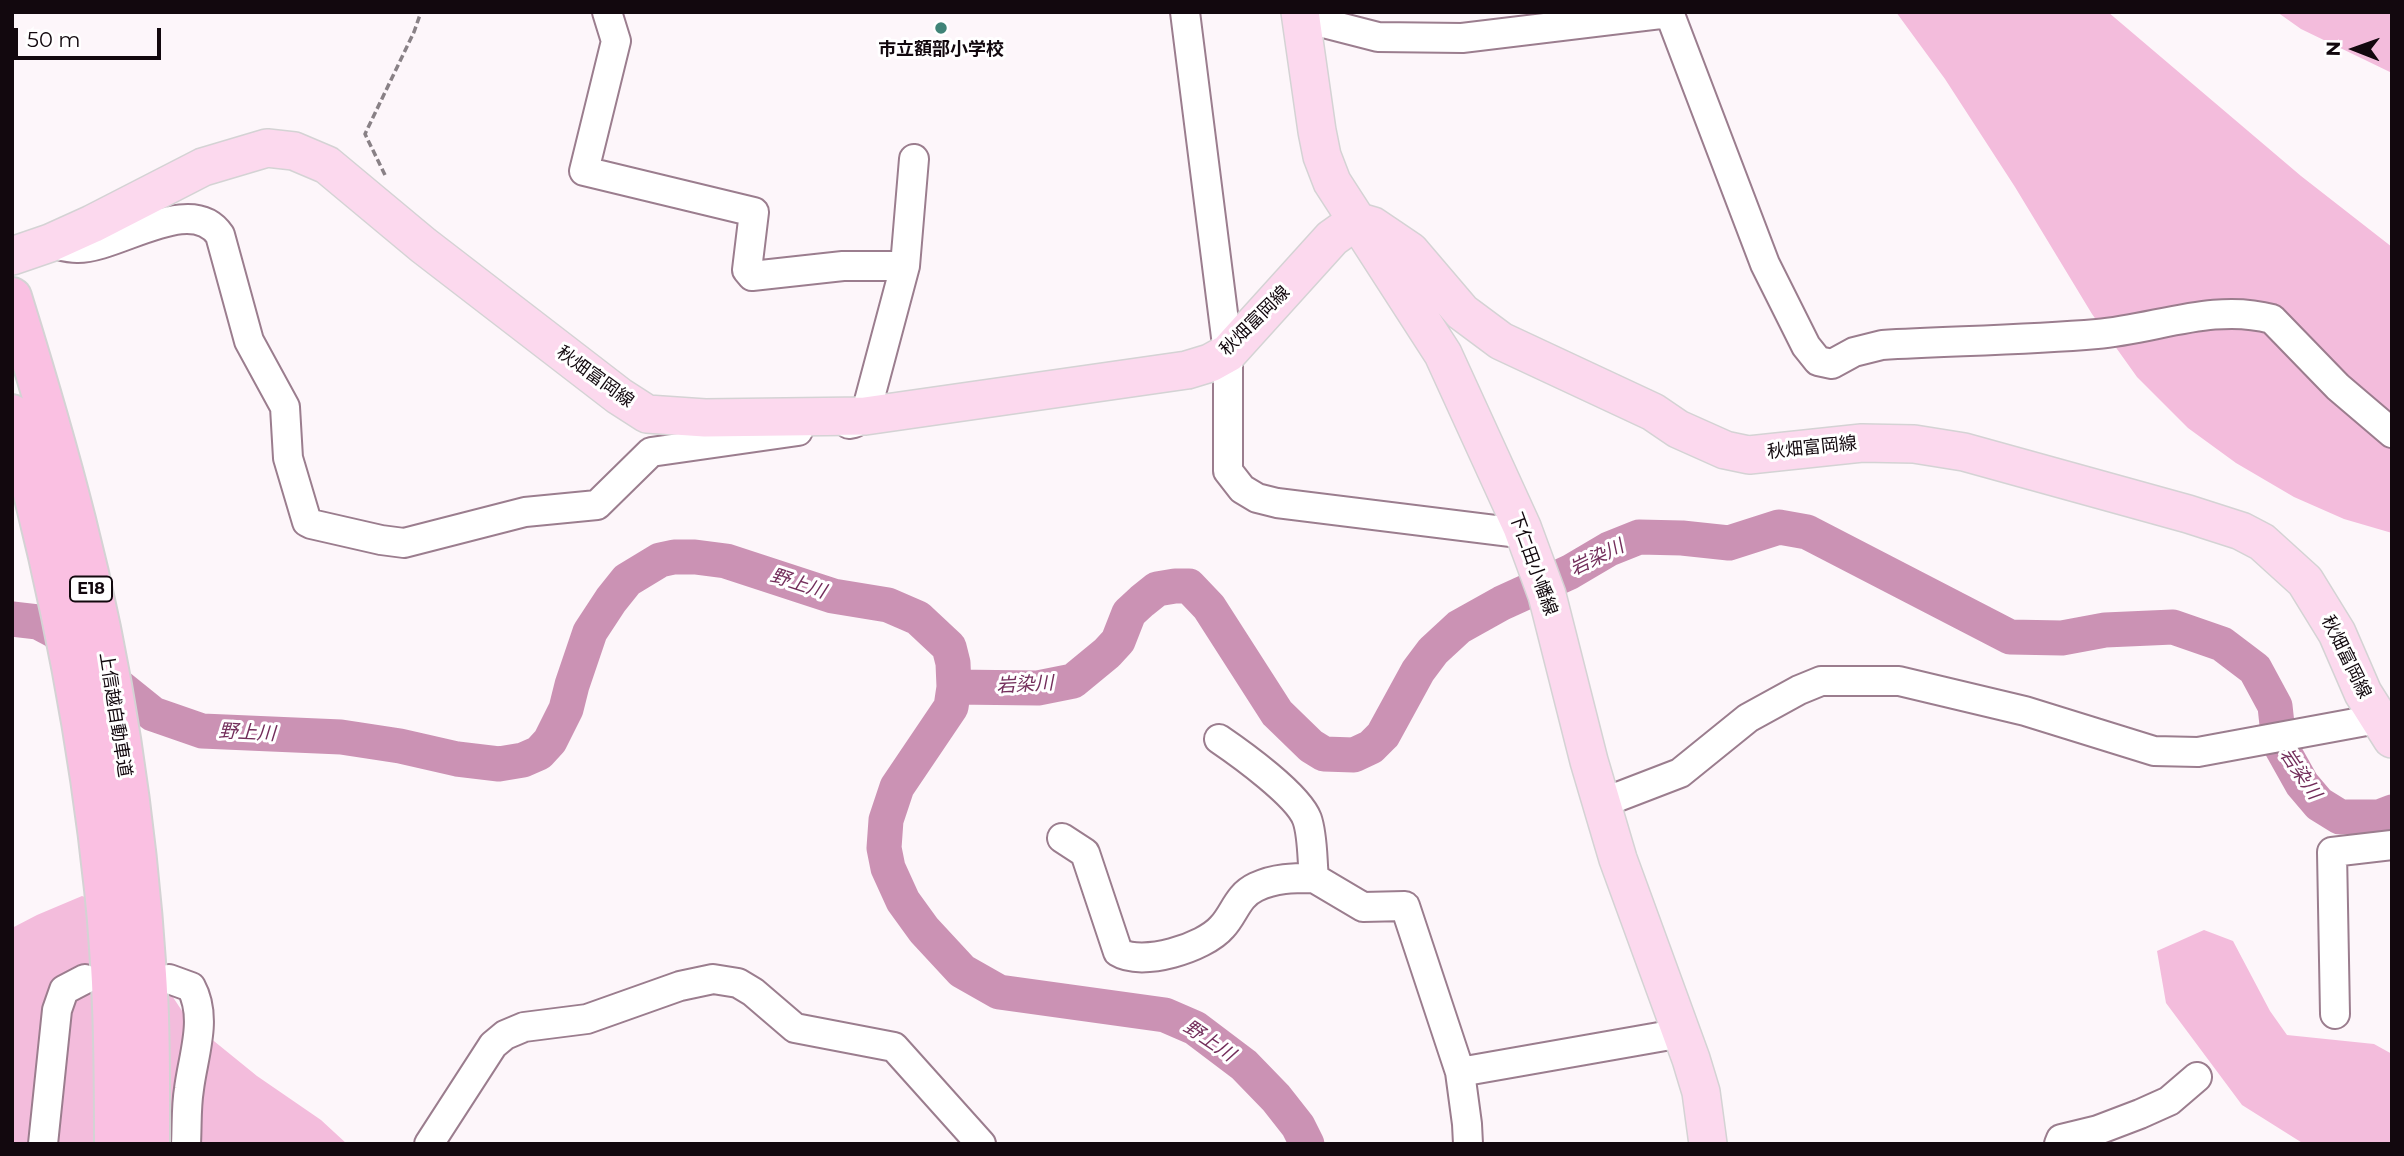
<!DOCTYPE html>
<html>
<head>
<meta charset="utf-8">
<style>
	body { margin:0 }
	#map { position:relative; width:2404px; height:1156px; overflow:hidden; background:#fdf6fa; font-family:Montserrat,sans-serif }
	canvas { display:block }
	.frame { position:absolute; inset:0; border:14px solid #12080e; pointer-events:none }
	.north { position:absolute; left:2320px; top:14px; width:70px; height:70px; -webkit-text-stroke:5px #fff; paint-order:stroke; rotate:271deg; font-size:19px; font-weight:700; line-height:28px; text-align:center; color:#12080e }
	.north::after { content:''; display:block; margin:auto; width:24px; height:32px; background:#12080e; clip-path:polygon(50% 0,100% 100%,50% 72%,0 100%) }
	.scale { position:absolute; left:14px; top:28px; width:147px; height:32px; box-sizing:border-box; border:4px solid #12080e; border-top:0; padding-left:9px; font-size:21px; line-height:24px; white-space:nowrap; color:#12080e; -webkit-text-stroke:5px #fff; paint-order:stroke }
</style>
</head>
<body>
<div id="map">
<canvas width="2404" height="1156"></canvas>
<div class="frame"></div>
<div class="north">N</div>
<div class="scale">50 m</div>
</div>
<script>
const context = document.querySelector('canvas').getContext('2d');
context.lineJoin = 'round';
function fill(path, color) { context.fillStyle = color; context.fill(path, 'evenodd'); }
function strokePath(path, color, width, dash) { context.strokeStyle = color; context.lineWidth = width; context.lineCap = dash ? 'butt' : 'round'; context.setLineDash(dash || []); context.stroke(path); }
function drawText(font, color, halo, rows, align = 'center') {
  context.font = font + ' Montserrat,"Noto Sans JP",sans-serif'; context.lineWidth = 6; context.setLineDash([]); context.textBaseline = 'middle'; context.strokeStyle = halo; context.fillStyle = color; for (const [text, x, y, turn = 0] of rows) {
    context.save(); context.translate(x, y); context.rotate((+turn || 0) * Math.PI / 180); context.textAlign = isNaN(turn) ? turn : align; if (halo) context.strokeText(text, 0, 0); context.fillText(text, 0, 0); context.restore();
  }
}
fill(new Path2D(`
	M1896,12H2108L2301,176L2392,247V533L2344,519L2294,497L2236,463L2188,428L2137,377L2092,314L2015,187L1945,79Z
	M2277,12H2392V73L2301,29Z
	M82,896L132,914L163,982L188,1020L257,1076L321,1120L347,1144H12V928L37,915Z
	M2204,930L2233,941L2270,1011L2287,1035L2374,1044L2392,1054V1144H2304L2242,1105L2166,1003L2157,951Z`), '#f3bcdc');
strokePath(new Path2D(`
	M12,619L38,622L55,631L81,656L153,714L202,731L341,737L400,746L457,759L499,764L523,760L539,753L550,741L566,709L572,685L590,632L611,600L627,580L660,560L674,557H695L726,561L833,596L888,605L918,618L949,647L953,663L954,687L951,707L897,787L886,820L884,848L888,868L903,901L924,930L962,971L999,992L1165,1015L1195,1028L1244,1065L1276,1098L1298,1126L1307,1144
	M954,687L1038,688L1073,681L1107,653L1118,641L1129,613L1142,601L1157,589L1175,586H1189L1209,607L1277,713L1311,746L1324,754L1354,755L1371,747L1383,735L1418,671L1433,651L1459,627L1502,603L1570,572L1609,549L1639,537L1682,538L1729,543L1779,527L1807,532L2010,637L2062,638L2105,630L2173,627L2222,644L2255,669L2275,706L2279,743L2302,784L2319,804L2340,817H2379L2392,812`), '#cb92b4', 35);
const minor = new Path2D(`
	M607,12L616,41L584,171L754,212L747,270L752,276L843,266H905
	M1185,12L1228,353V471L1242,489L1257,498L1277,503L1511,532L1522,527
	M1669,12L1765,264L1806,346L1818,361L1832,364L1854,352L1882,345C1954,341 2026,340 2097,334C2156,329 2214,303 2272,319L2338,387L2392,433
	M1300,17L1378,37L1462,38L1669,13
	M50,243C59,245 68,248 77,248C117,249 191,192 220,235L249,341L285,407L288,458L307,522L311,524L381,540L404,543L525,512L597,505L651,452L798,431
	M849,424L854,423L865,416L905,266L914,159
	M1219,739C1241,754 1298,795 1307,819C1313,836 1312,860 1314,878L1363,907L1405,906L1460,1072L1682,1033
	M1602,803L1680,773L1748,718L1799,690L1821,681H1899L2025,711L2154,751L2198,752L2377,719
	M1062,838L1085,853L1118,952C1142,967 1204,948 1222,927C1235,913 1237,896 1256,887C1275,878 1293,878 1314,878
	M169,979L191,987C208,1018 193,1056 189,1089C186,1107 187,1126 186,1144
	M2335,1014L2332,852L2392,845
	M1460,1072L1467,1124L1468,1144
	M43,1144L57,1010L64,990L85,979
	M429,1144L493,1045L505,1035L524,1027L587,1019L680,986L713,979L738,983L753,992L795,1028L894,1047L981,1144
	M2059,1144L2061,1139L2098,1130L2140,1114L2169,1101L2197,1077`);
const major = new Path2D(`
	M1300,12L1317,131L1322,156L1332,182L1443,354L1522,527L1547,595L1589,761L1618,859L1691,1059L1701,1092L1708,1144
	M1356,221L1373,226L1410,251L1462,312L1501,341L1653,412L1678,429L1725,450L1749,455L1862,443L1914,444L1964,452L2188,514L2241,531L2262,542L2305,581L2337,633L2363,693L2392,739
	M12,256L50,243L92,224L203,167L267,148L294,151L327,165L423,245L619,396L647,414L705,418L865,416L1187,370L1210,363L1228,353L1332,238L1356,221`);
const highway = new Path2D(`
	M12,297C35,371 57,445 76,520C114,668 137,822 147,975C151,1031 150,1088 150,1144
	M12,414C55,569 87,728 104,889C113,973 114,1059 114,1144`);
strokePath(minor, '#9b7d8e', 32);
strokePath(major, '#d4d3d4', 40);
strokePath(highway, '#d4d3d4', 42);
strokePath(new Path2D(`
	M385,175L365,134L414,32L421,12`), '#898186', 3.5, [7, 3.5]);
strokePath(minor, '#fff', 28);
strokePath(major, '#fcd9ee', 37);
strokePath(highway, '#fac0e2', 38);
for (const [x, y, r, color] of [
	[941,28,7,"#408478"]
]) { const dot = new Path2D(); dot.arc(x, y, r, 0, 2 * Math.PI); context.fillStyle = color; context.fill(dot); strokePath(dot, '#fff', 2.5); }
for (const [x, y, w] of [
	[91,589,42]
]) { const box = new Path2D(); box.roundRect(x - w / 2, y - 12.5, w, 25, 5); context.fillStyle = '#fff'; context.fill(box); strokePath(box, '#12080e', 2); }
drawText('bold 16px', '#12080e', null, [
	["E18",91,589]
]);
drawText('bold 18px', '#12080e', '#fff', [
	["市立額部小学校",941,50]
]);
drawText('18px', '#12080e', '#fff', [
	["秋畑富岡線",1255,321,-45],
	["秋畑富岡線",595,377,36],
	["秋畑富岡線",1812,448,-6],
	["下仁田小幡線",1533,564,70],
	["秋畑富岡線",2346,657,64],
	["上信越自動車道",115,715,81]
]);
drawText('italic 19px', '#732e5b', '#fff', [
	["岩染川",1597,558,-26],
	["野上川",798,584,18],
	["岩染川",1025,685,-3],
	["野上川",247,733,3],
	["岩染川",2300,774,56],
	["野上川",1209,1041,34]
]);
</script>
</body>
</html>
